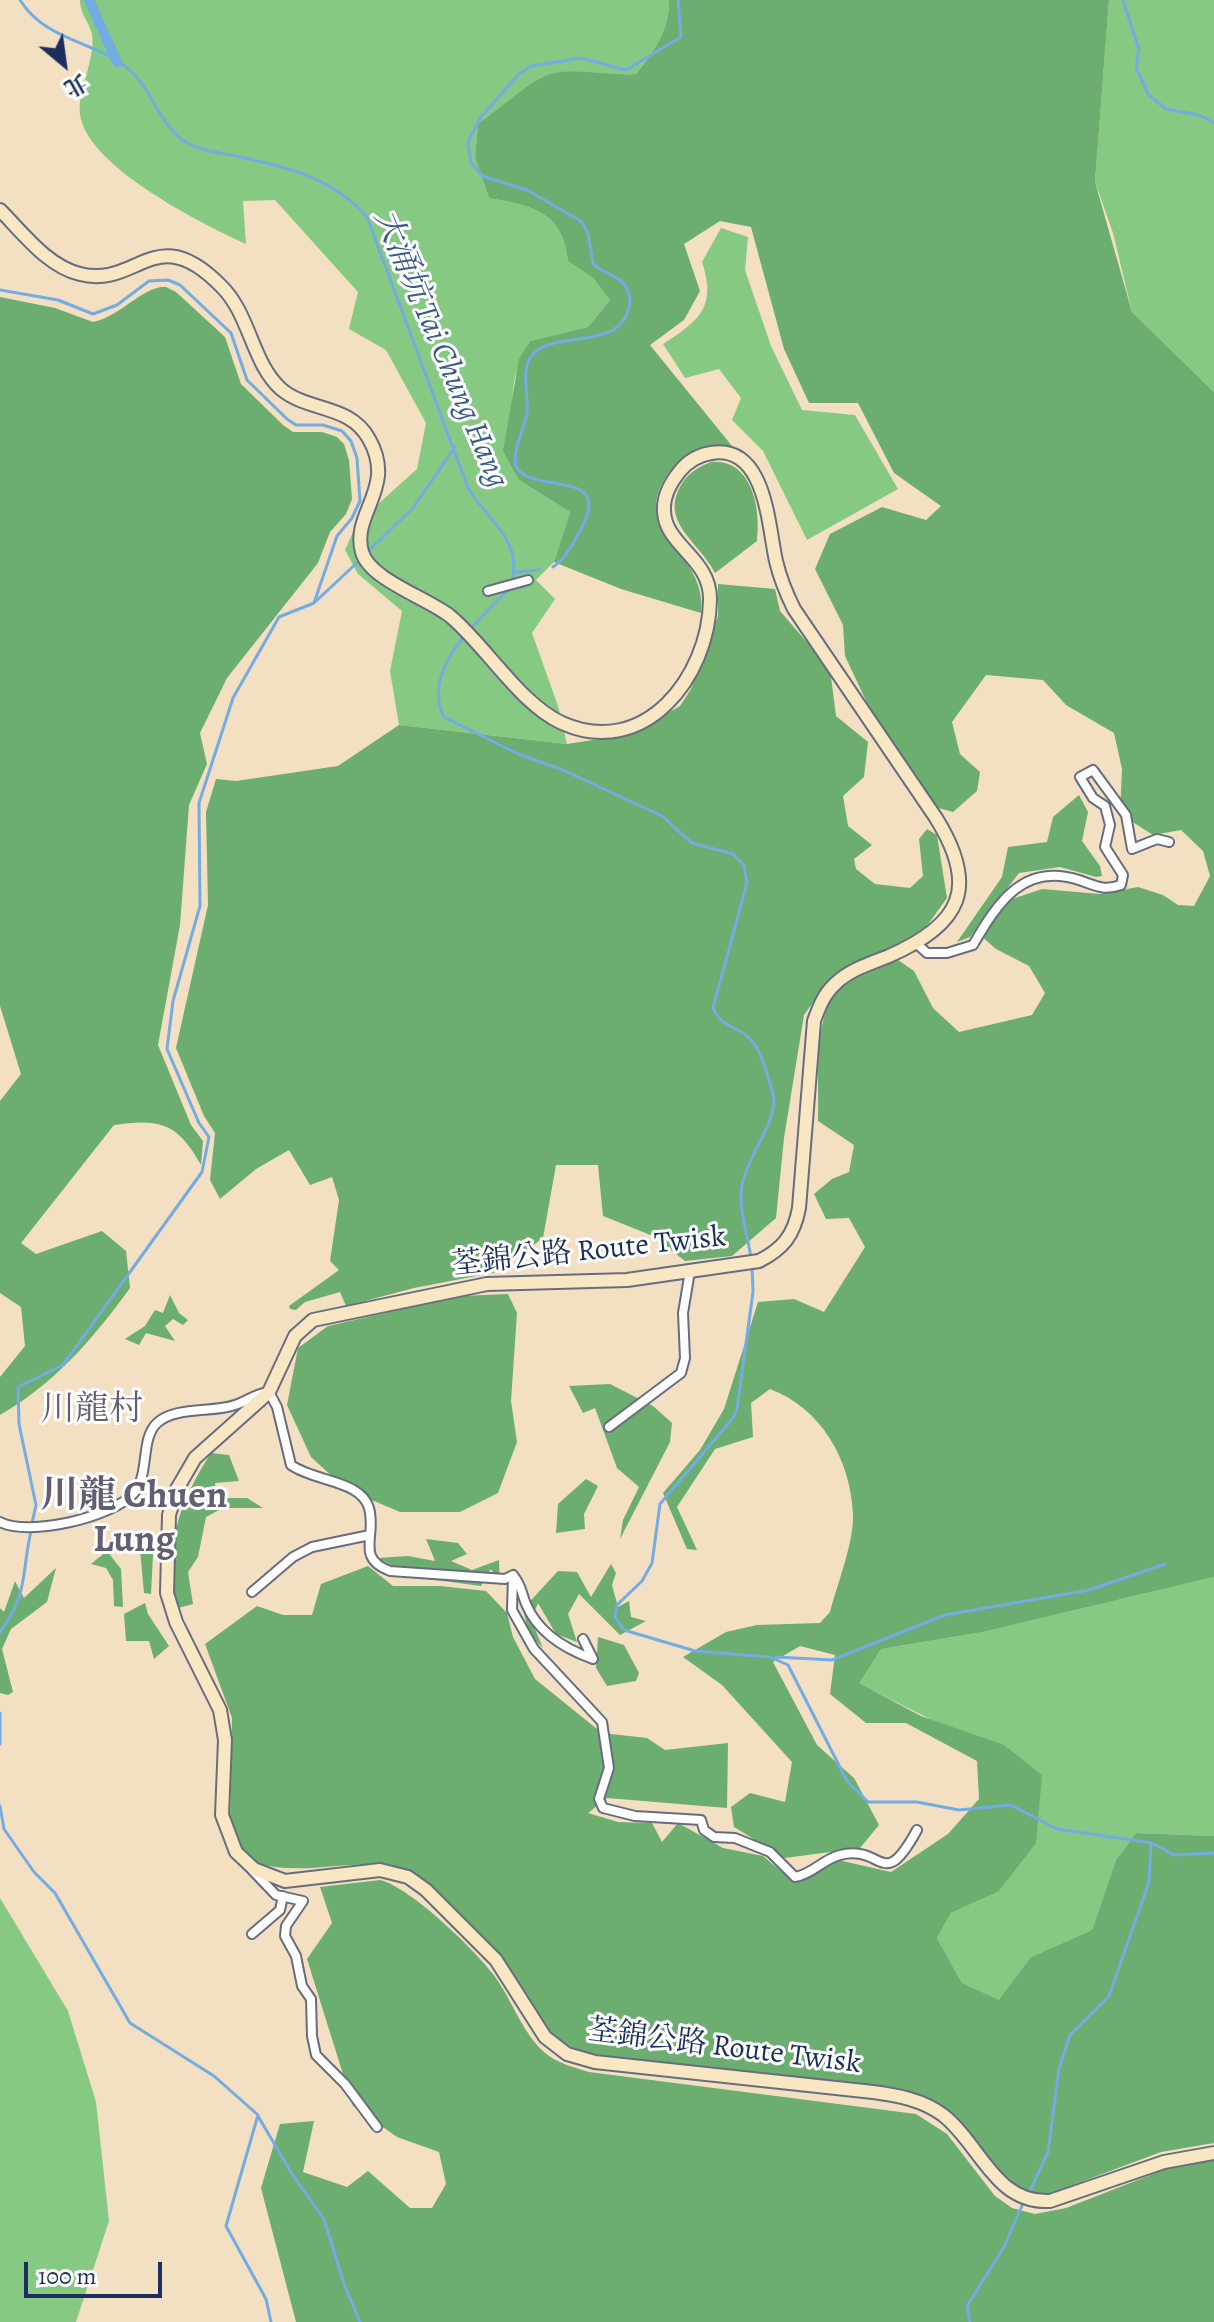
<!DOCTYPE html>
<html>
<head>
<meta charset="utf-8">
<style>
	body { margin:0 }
	#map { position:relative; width:1214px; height:2322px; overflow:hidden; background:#f3dfc2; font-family:Alegreya,"Noto Serif TC",serif }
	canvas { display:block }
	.north { position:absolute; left:24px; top:24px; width:80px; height:80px; -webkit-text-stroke:6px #fff; paint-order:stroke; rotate:151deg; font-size:22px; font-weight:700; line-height:32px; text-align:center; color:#1b2f5e }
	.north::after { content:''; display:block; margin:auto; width:28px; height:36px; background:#1b2f5e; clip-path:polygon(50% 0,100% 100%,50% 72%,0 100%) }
	.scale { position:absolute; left:24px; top:2262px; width:138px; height:36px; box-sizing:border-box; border:4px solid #1b2f5e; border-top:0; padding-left:10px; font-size:24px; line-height:28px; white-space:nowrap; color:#1b2f5e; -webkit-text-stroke:6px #fff; paint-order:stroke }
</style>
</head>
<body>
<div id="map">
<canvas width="1214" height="2322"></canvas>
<div class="north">北</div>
<div class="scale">100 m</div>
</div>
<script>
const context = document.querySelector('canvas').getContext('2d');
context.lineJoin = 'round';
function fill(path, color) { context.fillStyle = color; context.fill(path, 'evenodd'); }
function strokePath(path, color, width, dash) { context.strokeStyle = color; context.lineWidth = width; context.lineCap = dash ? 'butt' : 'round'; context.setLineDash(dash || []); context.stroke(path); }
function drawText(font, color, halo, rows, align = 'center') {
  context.font = font + ' Alegreya,"Noto Serif TC",serif'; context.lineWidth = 6; context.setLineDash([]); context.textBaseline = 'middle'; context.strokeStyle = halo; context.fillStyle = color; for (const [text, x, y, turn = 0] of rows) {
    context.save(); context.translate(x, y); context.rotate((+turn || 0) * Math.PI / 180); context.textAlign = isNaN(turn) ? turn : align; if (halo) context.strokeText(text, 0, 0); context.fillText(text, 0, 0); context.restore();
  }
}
fill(new Path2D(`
	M80,0H669C670,29 654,52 636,74L611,76L579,72L507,105L478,125L475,158L489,198C532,206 563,211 568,261L593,278L610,300L588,327L530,341C502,385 514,431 519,480L570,512L554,562L536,580L555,599L532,633L558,706L567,744L399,725L390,671L402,611L358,574L345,550L357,523L417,469L426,423L386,350L349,329L358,292L275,200L243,201L246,244C202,224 86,166 80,114C77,89 96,60 92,34C89,21 80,15 80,0Z
	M1109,0H1214V392L1132,312L1113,233L1095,182Z
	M721,228L748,237L745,270L771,346L802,410L855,415L898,489L807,540L763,451L732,420L741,398L719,369L685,378L663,344C699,321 717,307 702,262Z
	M1214,1577V1836L1136,1833L1116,1860L1092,1930L1031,1957L1000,2001L962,1983L937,1938L951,1913L998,1892L1042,1775L858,1683L881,1649L983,1632Z
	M0,1898L68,2011L96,2102L109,2221L76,2322H0Z`), '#86c982');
fill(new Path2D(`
	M669,0H1109L1095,182L1132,312L1214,392V1577L983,1632L881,1649L859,1683L921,1716L1004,1745L1042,1775L1036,1843L998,1892L951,1913L937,1938L962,1983L999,2000L1031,1957L1092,1930L1116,1860L1136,1833L1214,1836V2143L1161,2152L1046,2195L1020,2193L1000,2176L958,2121L937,2105L592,2056C539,2038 538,2007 508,1966C490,1941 440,1894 415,1876C374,1846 299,1886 242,1857L230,1823L232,1718L205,1644L257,1606L283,1615H312L321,1584L368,1566L393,1586H440L486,1591L507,1613L513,1637L535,1679L602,1733L647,1738L665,1750L728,1743L727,1808L607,1798L588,1813L618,1822L652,1823L662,1842L678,1823L723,1848L763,1856L794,1882L838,1860L891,1872L948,1834L979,1799L977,1761L906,1723H866L830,1694L835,1655L800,1646L773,1662L817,1745L854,1778L879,1825L860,1848L785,1858L734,1827L731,1807L750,1793L785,1802L792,1762L722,1685L683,1657L726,1632L757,1625L820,1623L830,1612C837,1585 854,1542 853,1515C851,1460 821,1408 770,1389L751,1403L753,1437L715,1449L677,1507L697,1550L687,1549L663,1493L700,1450L724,1409L758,1302L794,1299L824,1312L865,1247L849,1218L826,1219L814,1194L832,1179L849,1172L854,1145L818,1121C820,1084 811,1013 841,988C857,975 879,968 898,960L914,971L933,1008L959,1032L1032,1015L1045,993L1029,966L996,949L980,935L1009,900L1042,889L1100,894L1138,887L1163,895L1178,905L1194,906L1210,876L1203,851L1181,830L1153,835L1120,814L1122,769L1114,733L1066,705L1043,680L986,675L952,722L960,754L980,772L977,791L953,812L935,807L868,705L845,656L843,625L815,569L830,534L882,507L926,520L941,506L894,473L858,403H809L784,349L751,227L720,221L684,244L700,291L684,320L650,345L732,446C711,443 691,447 676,464C617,530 709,548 701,613L621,589L554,562L570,512L519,480L503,451L519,359L530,341L588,327L610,300L593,278L568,261C563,211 532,206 489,198L475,158L478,124C499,110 521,88 543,77C566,65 609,77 636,74C654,52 670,29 669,0Z
	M166,287L176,292L225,337L241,384L283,425L293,432H322L337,437L344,444L349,460L352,499L346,514L330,532L318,563L227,678L200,733L207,764L189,805L180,925L158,1045L191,1125L203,1141L201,1165C178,1123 160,1118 114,1125L21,1243L36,1254L102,1231L126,1251L130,1288C94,1338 54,1384 0,1415V1377L25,1346L21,1307L0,1293V1101L21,1074L0,1006V297L55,308L93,322C121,316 144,285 166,287Z
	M711,462C752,459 761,508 757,541L715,573C700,542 659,523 681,485C688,473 698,467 711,462Z
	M718,584L775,589L780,611L830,669L836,716L868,742L864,777L843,796L848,826L872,845L854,859L856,869L875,884L910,888L923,876L919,839L927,829L937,835L947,898L921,934L832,976L804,1015L784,1138L776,1218L732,1256L685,1261L653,1236L603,1216L598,1165H556L543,1238L497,1272L414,1288L346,1306L340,1292L305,1302L296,1310L290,1309L289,1306L339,1270L330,1261L339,1200L332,1177L310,1185L289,1150L256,1169L220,1199L210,1180L215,1133L204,1116L176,1048L208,905L206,812L216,779L236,781L338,766L399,725L567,744L631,734L680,706L691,689L718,616Z
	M1079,795L1088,812L1082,841L1100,866L1102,876L1096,877L1060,867L1019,873L970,937L957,942L1002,877L1008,847L1047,842L1053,817Z
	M508,1294L517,1313L511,1401L517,1442L498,1493L460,1512H400L346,1489L311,1457L287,1405L298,1348L328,1326L460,1296Z
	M170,1295L179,1313L188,1320L183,1325L173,1319L165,1326L175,1341L146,1333L139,1345L125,1339L145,1326L155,1310L163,1313Z
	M610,1384L653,1406L672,1423L670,1442L620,1539L623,1520L639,1487L617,1468L595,1408L583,1413L569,1386Z
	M211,1453L229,1455L239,1481L215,1483L216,1498H247L263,1508H223L206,1517L198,1557L188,1572L193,1604L178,1608C161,1551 180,1501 211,1453Z
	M586,1479L598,1486L584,1514L585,1529L556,1533L558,1504Z
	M154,1535L151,1594L144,1593L140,1550Z
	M426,1539L458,1543L467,1554L451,1561L472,1570L499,1560L500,1586L491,1569L481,1586L413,1577L378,1558L408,1556L435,1561Z
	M107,1551L121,1569L123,1607L114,1606L113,1580L106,1568L91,1564Z
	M611,1564L616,1573L612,1585L618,1607L629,1601L631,1617L646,1621L620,1635L579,1594L568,1614L577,1642L556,1634L538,1603L531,1620L543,1648L529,1634L523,1609L558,1571L577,1572L591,1597Z
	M56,1568L47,1602L11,1629L2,1649L13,1692L8,1695L0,1693V1608L4,1612L15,1581L24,1598Z
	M145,1603L148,1614L169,1646L154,1659L149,1641H126L124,1614Z
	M598,1637L624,1645L639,1673L636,1681L607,1686L596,1668Z
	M380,1880C410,1887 474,1949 493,1974C512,1999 521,2031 544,2052C556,2063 573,2067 589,2072L916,2114L947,2134L995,2196L1012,2208L1035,2214L1066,2208L1166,2169L1214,2161V2322H296L261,2188L280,2124L314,2121L303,2172L347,2187L368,2171L410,2208H432L446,2184L439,2152L397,2137L353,2106L307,1959L332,1923L320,1887Z`), '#6cad70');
strokePath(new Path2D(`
	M20,0C47,43 97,40 132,72C154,93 160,128 189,144C202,151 221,153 236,156C287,167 332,177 367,217L468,488C488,521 522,539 512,581
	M1123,0L1139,49L1136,68L1148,94L1166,109L1199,115L1214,123
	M0,290L58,300L93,314L117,305L149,281L168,280L180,285L231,333L247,380L287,419L296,425H323L342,431L351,441L357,458L360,501L352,518L337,536L314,603
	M366,553L413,508L455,447
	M553,567C567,557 574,542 582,527C613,468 533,495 516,467C512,448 524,432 527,413C529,396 521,373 530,358C550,327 619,354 629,307C631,299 629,290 623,283C615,274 601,273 593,263L588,233L581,221L527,190L482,176L471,162L468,142L481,117L519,74L531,66L581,58L626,70L681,37L678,0
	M514,572L540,570
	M471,628L510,588
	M466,634C447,657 429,687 444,717L518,754L563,770L662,816L692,843L733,854L744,865L747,883L713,1008C721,1028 736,1025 749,1038C762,1050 768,1077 773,1094C779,1121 747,1155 742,1185C738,1208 748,1236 751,1258
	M752,1266L753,1292L737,1409L733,1418L660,1504L652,1563L642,1581L617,1605L615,1617L624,1630L695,1651L770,1657L788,1665L847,1781L868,1802H917L959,1810L1011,1805L1057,1829L1152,1843L1174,1855L1214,1853
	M32,1523L36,1505L19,1424L18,1387L63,1365L202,1172L209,1137L199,1123L167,1049L173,1001L200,906L199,803L233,698L279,617L314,603L361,559
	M0,1632C29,1592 21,1575 31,1531
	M776,1657L832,1660L945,1615L1089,1590L1165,1564
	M0,1713V1744
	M0,1806L4,1829L34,1872L55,1893L130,2023L214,2076L258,2115L226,2226L266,2299L271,2322
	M258,2116L292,2174L324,2219L344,2284L360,2322
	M1028,2195L1048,2152L1059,2069L1070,2035L1109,1996L1149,1882L1151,1845
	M970,2322L967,2306L1004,2247L1024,2201`), '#72ace2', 3);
strokePath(new Path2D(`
	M89,0L117,62`), '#72ace2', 10);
const minor = new Path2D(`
	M488,591L528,580
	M917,944L927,953H947L973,945C998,902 1024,862 1079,880C1096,886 1104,891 1121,885L1123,875L1105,847L1110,825L1105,806L1093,798L1080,777L1093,770L1126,815L1132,849L1157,839L1169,842
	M609,1427L681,1373L685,1358L683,1313L690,1271
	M0,1522C29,1537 113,1517 134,1493C150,1474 140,1439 157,1423C175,1406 213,1413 235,1405C248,1401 254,1394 269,1392L277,1407L291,1465C315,1482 361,1480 369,1508C377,1536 355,1558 390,1571L505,1579L513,1575C522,1586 521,1592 526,1604C538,1633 565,1649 593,1659L583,1639
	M513,1575L512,1610L534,1649L602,1722L609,1768L599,1799L603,1808L635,1816L701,1820L704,1830L714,1837L735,1838L770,1852L795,1877C813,1874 823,1859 840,1855C884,1844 882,1894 917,1830
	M252,1592L293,1557L312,1547L370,1535
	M252,1870L276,1895L303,1901L286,1926L285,1936L296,1956L302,1986L311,1999L312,2036L316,2055L345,2084L377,2127
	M252,1934L280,1910L283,1896`);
const secondary = new Path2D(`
	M0,210C23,233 47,266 80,274C138,289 155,218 222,287C250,315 252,363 281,389C308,412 350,404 369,439C397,488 351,513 362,552C369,579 427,598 450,616C486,646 520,704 562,723C644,760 709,677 710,600C711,558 665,546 664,511C663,497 671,482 680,471C688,461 699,455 711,453C766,444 768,525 776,561C780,578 786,593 794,609L936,818C979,887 962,924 889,956C871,963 849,970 835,984C824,994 819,1007 814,1021L799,1208C794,1235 783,1249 759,1261L627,1280L487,1284L313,1320L295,1336L269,1392L195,1458L177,1489L169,1515L167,1593L176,1622L220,1710L225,1740L222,1815L236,1852L254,1869L285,1881L380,1870L408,1877L426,1890L496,1960L545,2037L567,2054L595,2062L873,2092C897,2095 923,2100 943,2115C981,2145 995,2204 1050,2201L1164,2162L1214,2153`);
strokePath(minor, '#676d81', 12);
strokePath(secondary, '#676d81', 16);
strokePath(minor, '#fff', 8);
strokePath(secondary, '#f9e7c3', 12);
drawText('30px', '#1b2f5e', '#fff', [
	["荃錦公路 Route Twisk",589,1252,-6],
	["荃錦公路 Route Twisk",724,2048,7]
]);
drawText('italic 32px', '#395b8c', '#fff', [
	["大涌坑 Tai Chung Hang",440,349,67]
]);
drawText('34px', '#645e73', '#fff', [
	["川龍村",92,1411]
]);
drawText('bold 38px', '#645e73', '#fff', [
	["川龍 Chuen",134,1498],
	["Lung",134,1542]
]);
</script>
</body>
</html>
